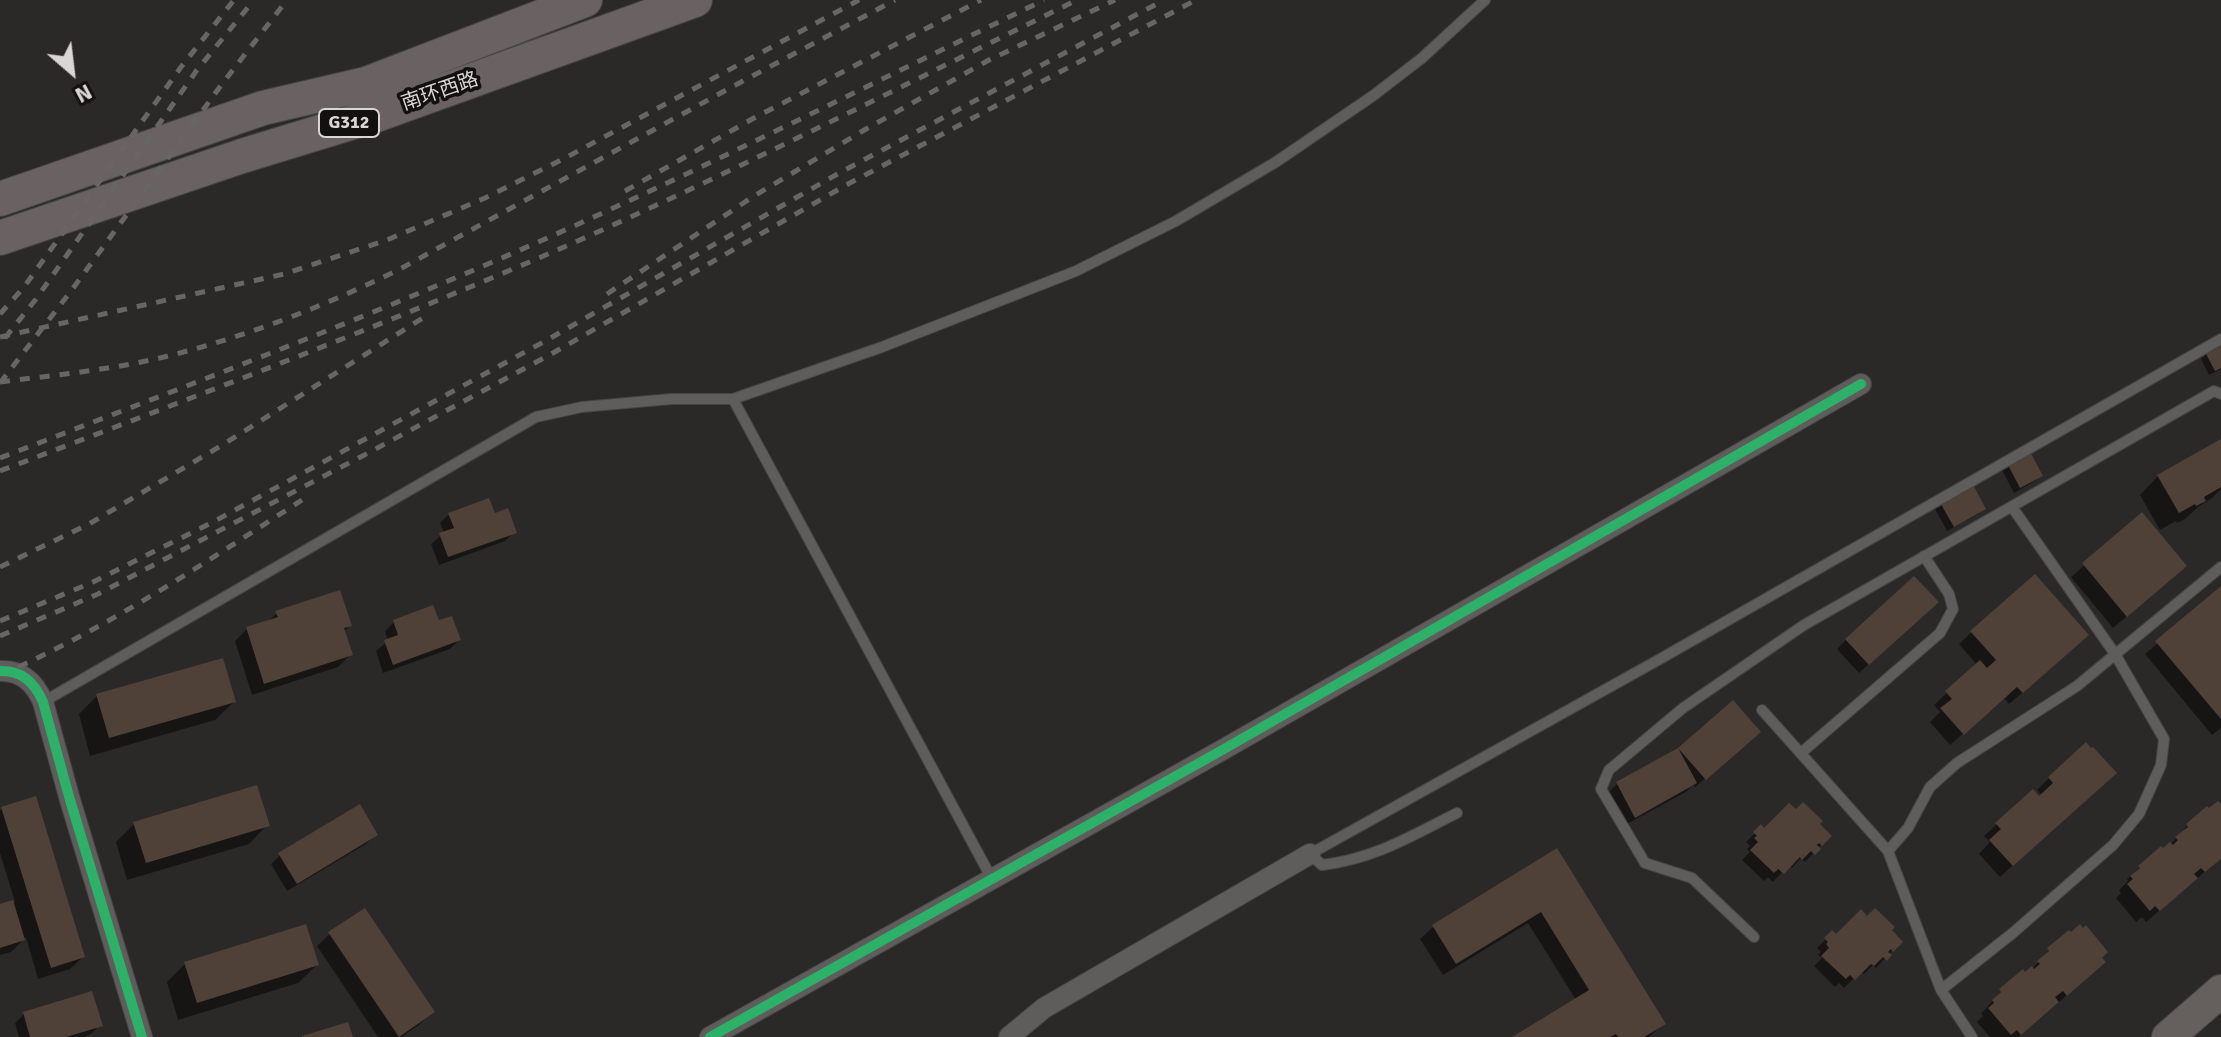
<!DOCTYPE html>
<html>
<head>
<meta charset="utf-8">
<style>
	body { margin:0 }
	#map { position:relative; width:2221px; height:1037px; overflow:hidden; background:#2b2927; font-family:Signika,sans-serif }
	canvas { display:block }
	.north { position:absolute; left:32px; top:32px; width:80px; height:80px; -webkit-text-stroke:6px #131110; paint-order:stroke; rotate:152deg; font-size:22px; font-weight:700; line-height:32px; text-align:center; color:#d9d6d4 }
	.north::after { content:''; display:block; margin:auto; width:28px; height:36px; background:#d9d6d4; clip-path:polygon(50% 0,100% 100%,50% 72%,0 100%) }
</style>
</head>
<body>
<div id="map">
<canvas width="2221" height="1037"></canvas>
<div class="north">N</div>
</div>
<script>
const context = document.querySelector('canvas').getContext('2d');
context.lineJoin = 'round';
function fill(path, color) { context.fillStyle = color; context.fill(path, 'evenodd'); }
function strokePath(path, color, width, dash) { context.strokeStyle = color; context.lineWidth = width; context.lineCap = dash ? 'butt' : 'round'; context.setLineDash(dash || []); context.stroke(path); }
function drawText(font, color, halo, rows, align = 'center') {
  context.font = font + ' Signika,"Noto Sans SC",sans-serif'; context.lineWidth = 7; context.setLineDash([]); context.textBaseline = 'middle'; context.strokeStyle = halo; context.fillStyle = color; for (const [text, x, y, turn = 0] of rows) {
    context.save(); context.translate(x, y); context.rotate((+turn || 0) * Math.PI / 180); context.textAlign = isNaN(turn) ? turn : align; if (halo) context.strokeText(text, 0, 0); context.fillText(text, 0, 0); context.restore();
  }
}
fill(new Path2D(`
	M2221,346V369L2209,375L2201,359L2206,354Z
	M2221,444V489L2212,498L2198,507L2185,519L2177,523L2176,521L2160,530L2140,495L2158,476Z
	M2008,464L2041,476L2035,481L2014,493L2002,470Z
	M1939,501L1984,508L1978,514L1947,531L1934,507Z
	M449,514L493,516L514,532L505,541L439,565L431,544L444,533L440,523Z
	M2142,515L2172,578L2113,628L2071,577Z
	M2221,590V728L2212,735L2145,654Z
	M1927,611L1859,673L1837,649L1846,640Z
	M277,613L350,626L343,632L351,654L338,667L252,695L235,641L247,629L266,623Z
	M394,622L438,623L459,640L450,649L383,673L376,651L388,641L385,631Z
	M1972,632L2074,648L2009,704L2004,698L1950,745L1930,722L1940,712L1934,705L1977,665L1959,644Z
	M97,696L234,702L215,720L90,756L79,714Z
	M1733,703L1749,741L1695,787L1693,785L1686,792L1625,825L1608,793L1617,784L1676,753Z
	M2049,778L2101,786L2000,877L1979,854L1990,842L1984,836L1997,824L2047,802L2037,790Z
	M2221,806V858L2146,922L2142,917L2136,922L2116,898L2121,893L2119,890L2128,881L2127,879L2161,848L2163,851L2170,845L2187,826L2207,808Z
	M2,808L83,957L70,969L38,979L26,937L11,952L0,955V906L15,902L0,853V811Z
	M134,824L267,825L249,844L127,880L116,842Z
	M1817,824L1829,836L1805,862L1801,858L1792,868L1789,865L1773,882L1768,877L1764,881L1742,860L1750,852L1747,849L1750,846L1746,842L1761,827L1764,831Z
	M376,835L366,844L287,891L271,864L280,855Z
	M1557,851L1663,1024L1649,1037H1516L1576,1000L1528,923L1443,975L1420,939L1433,927Z
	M1889,930L1900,942L1876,968L1873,965L1864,974L1861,971L1844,988L1839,983L1835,987L1814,966L1822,958L1818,955L1821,952L1817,948L1832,933L1836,937Z
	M330,934L433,1012L420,1024L402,1037H378L317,946Z
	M2049,950L2091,975L2018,1037H1990L1977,1022L1983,1016L1981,1014L2001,991L2032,969Z
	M185,964L317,965L298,983L178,1020L167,982Z
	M24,1014L100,1025L91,1034L83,1037H19L15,1023Z`), '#0007');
fill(new Path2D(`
	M2221,344V368L2215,371L2205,352Z
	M2221,439V487L2204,497L2206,501L2196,506L2195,504L2179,513L2157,475Z
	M2029,450L2043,476L2020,488L2007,463Z
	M1971,481L1986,509L1954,527L1938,499Z
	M489,498L495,513L508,508L517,533L448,557L439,533L454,528L448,513Z
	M2142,512L2187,566L2127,617L2082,563Z
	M2035,574L2089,635L2023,693L2017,687L1964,735L1940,708L1952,699L1945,691L1980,660L1987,668L1996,660L1970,631Z
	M1914,576L1939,602L1869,665L1845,639Z
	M2221,586V719L2155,641Z
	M340,590L352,626L344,628L353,655L264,684L246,627L278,617L275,611Z
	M433,605L439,620L452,616L461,640L393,665L384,640L398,635L393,620Z
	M223,658L236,702L109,738L96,694Z
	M1733,700L1761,732L1706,780L1678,748Z
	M2086,742L2091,748L2093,747L2117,773L2013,866L1989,840L2001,829L1995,823L2033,789L2039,796L2053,783L2048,777Z
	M1678,748L1697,783L1635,818L1616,782Z
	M257,785L270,826L146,863L133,822Z
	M36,796L85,957L51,968L1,807Z
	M2218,801L2221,804V859L2205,872L2201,868L2194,874L2198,878L2160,911L2155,906L2150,911L2127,884L2133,879L2130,876L2140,868L2138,866L2161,846L2163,848L2170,842L2173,845L2178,840L2175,837L2188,827L2186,824L2207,806L2209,808Z
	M1803,802L1823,821L1820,824L1832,836L1822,846L1819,843L1817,845L1821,849L1815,855L1811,851L1802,860L1800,857L1784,874L1778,869L1774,873L1750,850L1758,842L1754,838L1757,836L1753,832L1761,824L1764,828L1789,803L1796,809Z
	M360,804L378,835L297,884L278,853Z
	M1557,848L1666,1024L1644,1037H1618L1616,1034L1610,1037H1512L1589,990L1541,912L1456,964L1432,925Z
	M13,900L25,940L0,948V904Z
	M365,908L435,1012L399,1037L328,932Z
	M1875,908L1895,927L1892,930L1903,942L1893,952L1891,949L1888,952L1892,955L1887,961L1883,957L1874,966L1871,964L1855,980L1850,975L1846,979L1821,956L1829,948L1826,944L1828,942L1824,938L1832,930L1836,934L1861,909L1867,916Z
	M306,924L319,965L197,1003L184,962Z
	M2080,924L2083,928L2086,925L2108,952L2102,958L2106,962L2067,996L2063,991L2055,997L2059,1002L2021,1035L2017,1030L2011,1035L1988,1008L1994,1003L1992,1000L2001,992L1999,989L2023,969L2025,972L2032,966L2034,969L2040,964L2037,961L2049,951L2047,948L2069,930L2071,932Z
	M92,991L103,1026L66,1037H30L23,1012Z
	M348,1022L353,1037H302V1036Z`), '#4f4138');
const service = new Path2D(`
	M733,399L992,879
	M43,702L536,417L582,407L671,399H733L882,347L1076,271L1176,221L1276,162L1374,95L1422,58L1485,0
	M1762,710L1888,851L1941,990L1972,1037
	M1801,753L1940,633L1953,609L1949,594L1924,556
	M1457,813C1411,836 1374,859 1322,865L1310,854L1660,659L2221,339
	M1888,851L1908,828L1930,787L1957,763L2077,686L2221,567
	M1754,937L1692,878L1645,863L1601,789L1609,770L1683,708L1804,625L2214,391L2221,394
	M1941,990L2014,932L2113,845L2139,814L2161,765L2164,739L2115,654L2012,507`);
const minor = new Path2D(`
	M0,671C22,670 35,683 43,702L70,800L142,1037
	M710,1037L1224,749L1861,384
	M1009,1037L1044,1008L1310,854`);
const primary = new Path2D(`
	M2168,1037L2221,991`);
const trunk = new Path2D(`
	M0,199L263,108L366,84L585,0
	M0,238L242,156L376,115L695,0`);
strokePath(service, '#474543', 12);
strokePath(minor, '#474543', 22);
strokePath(primary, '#474543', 34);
strokePath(trunk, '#474543', 36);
strokePath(service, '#5e5d5c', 10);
strokePath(minor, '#5e5d5c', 20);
strokePath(primary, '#655f5e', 32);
strokePath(trunk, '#6a6262', 34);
strokePath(new Path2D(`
	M625,191L754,118L981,0
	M607,294L754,196L866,129L989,60L1115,0
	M0,314L24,287L181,67L234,0
	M0,337L284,274L387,240L485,198L565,158L859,0
	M5,338L36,299L197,70L254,0
	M0,382C55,375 110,370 164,357C246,337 325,306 400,269L728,89L895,0
	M0,383L71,291L222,84L287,0
	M0,458C186,386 373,316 554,235C719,161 881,79 1044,0
	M0,471C186,400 372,330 555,251C732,173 904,85 1077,0
	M0,567L89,524L224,444L429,314
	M0,621L93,582L213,522L547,340L841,172L1164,0
	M0,636L98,594L370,452L553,353L848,184L1196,0
	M0,675C107,629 204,563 302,500`), '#686665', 5, [10, 10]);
strokePath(new Path2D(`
	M0,671C22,670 35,683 43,702L70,800L142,1037
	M710,1037L1224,749L1861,384`), '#2db169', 10);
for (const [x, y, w] of [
	[349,123,60]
]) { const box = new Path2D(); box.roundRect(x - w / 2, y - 14, w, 28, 6); context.fillStyle = '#131110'; context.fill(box); strokePath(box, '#d9d6d4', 2); }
drawText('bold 18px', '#d9d6d4', null, [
	["G312",349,123]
]);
drawText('20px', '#d9d6d4', '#131110', [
	["南环西路",440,92,-19]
]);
</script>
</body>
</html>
